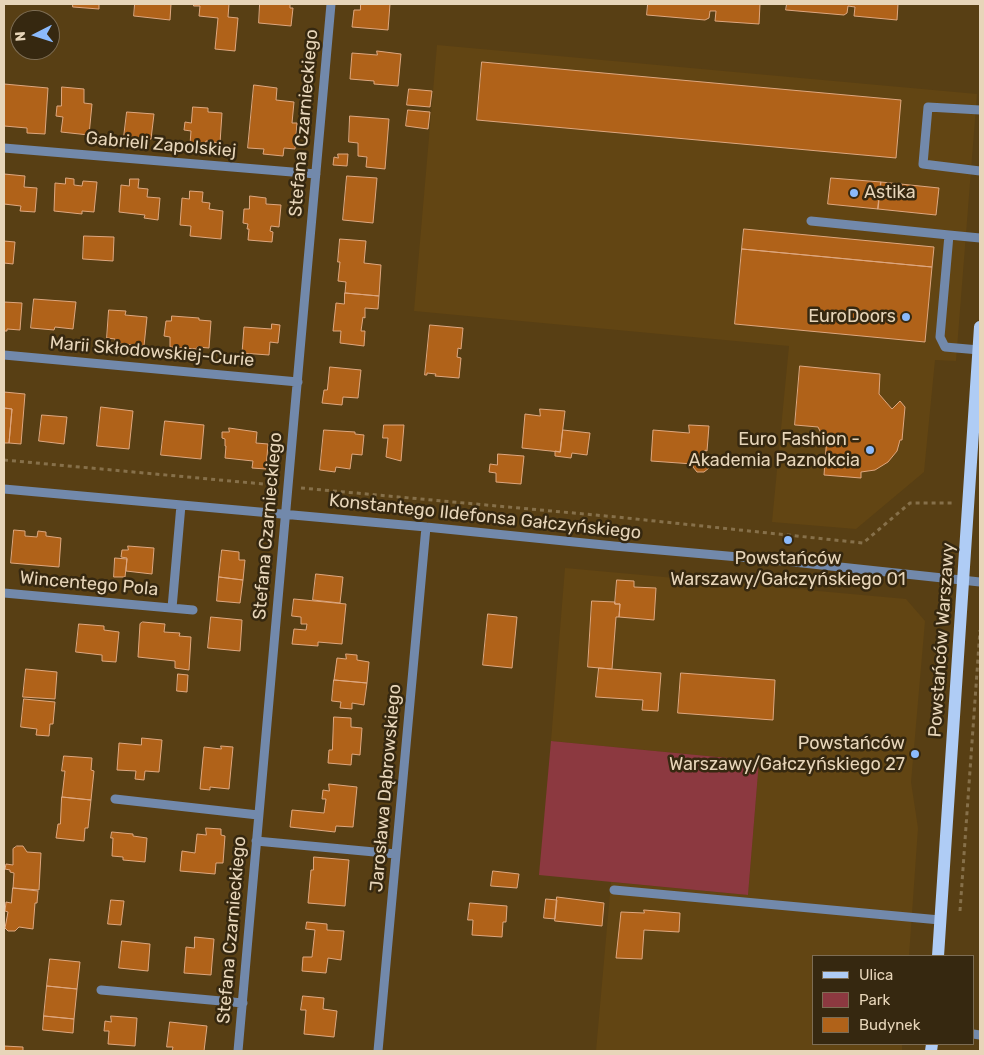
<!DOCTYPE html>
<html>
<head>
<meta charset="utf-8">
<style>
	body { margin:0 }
	#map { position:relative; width:984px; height:1055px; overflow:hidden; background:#583f14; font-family:Rubik,sans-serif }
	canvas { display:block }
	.frame { position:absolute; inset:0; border:5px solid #e7d5b9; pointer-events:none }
	.legend { position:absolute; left:812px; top:955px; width:162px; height:90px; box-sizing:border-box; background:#362810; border:1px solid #7d6d54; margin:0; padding:6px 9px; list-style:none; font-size:15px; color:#e7d5b9 }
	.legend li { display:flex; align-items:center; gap:10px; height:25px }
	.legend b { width:25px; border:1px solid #7d6d54 }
	.north { position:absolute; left:10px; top:10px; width:50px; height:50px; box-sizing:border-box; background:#362810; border:1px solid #7d6d54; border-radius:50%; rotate:265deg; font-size:14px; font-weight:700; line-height:20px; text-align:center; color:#e7d5b9 }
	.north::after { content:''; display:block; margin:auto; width:18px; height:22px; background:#8bbafc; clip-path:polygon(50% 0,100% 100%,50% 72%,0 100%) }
</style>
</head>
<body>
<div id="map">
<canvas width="984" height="1055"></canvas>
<div class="frame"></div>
<ul class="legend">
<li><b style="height:6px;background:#afccf5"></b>Ulica</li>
<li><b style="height:14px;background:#8c3940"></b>Park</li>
<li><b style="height:14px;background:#b06219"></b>Budynek</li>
</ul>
<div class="north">N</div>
</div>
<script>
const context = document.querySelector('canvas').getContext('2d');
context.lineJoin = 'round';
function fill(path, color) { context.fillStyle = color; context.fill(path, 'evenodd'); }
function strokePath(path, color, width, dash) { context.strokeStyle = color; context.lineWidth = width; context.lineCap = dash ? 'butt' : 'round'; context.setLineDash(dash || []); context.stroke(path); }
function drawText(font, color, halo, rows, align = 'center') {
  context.font = font + ' Rubik,sans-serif'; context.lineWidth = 5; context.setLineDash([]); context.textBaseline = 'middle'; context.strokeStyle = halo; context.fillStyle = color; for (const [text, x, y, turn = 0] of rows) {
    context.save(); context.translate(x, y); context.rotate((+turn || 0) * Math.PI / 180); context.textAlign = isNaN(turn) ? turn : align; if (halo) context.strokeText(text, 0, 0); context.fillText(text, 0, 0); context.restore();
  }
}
fill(new Path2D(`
	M437,45L977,94L956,361L935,360L924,472L856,529L772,522L789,346L414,311Z
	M565,568L906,599L925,621L911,782L918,828L909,956H813V1044H902V1051H596L611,882L748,895L759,761L551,741Z`), '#624513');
fill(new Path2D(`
	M551,741L759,761L748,895L539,875Z`), '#8c3940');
const building = new Path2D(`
	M73,4H99V9L73,7Z
	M135,4H171L170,20L134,16Z
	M194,4H229L228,17L238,18L235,51L215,49L218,18L199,16L200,6H194Z
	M260,4H290V8H293L291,26L259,23Z
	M361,4H390L388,30L352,27L354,10H360Z
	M648,4H760L759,24L715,21L716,11H710L709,18L705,20L647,15Z
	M787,4H898L897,20L854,16L855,7L848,6L847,13L844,15L786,10Z
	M377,51L401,54L398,86L374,84V81L350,79L352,53L377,55Z
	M482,62L901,100L896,158L477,120Z
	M4,84L48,88L45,134L27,133V128L4,126Z
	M254,85L277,88L276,100L294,102L292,123H297L295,149L284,148L283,156L263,154L264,149L248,148Z
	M62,87L84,89V103L92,104L89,135L61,132L63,117L56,116L57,106H61Z
	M409,89L432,91L430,107L407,105Z
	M193,107L208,108V112L222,113L220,143L206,141L205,145L190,144L191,131L184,130L185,122L191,123Z
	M408,110L430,112L428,129L406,126Z
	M127,112L154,114L151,139L124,137Z
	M350,116L389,119L385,169L366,167L367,157L358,156V143L349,142Z
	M338,154H348L347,166L333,165L334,157L338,158Z
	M4,174L25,176L24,187L37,188L35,212L20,211L21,206L4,204Z
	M347,176L377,178L373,223L343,220Z
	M66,178L74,179V185L82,186L83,181L97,182L94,212L82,211V214L54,211L55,183L65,184Z
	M831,178L881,182L878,209L828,204Z
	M130,179H139L138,188L148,189L147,197L160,198L158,220L144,218L145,215L119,212L121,185L129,186Z
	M881,182L939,188L936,215L878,209Z
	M190,191L203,192L202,202L210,203L209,209L223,211L221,239L190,236L191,226L180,225L182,198L189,199Z
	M250,196L266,198V204L281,205L279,227L271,226L270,231L273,232L272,242L248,240L249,229H247L248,224L243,223L244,209H249Z
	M744,229L934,247L932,267L742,249Z
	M84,236L114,237L113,261L83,259Z
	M340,239L366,241L364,263L381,265L379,296L345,293L346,282L338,281L340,262H338Z
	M4,241L15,242L13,264L4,263Z
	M742,249L932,267L925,342L735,324Z
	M345,293L379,296L378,309L365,308V318L363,317L361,331H365L364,346L340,343L341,331H333L336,303L344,304Z
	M34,299L76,302L73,329L55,327L54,330L31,328Z
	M4,302L22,303L20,330L7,329V331H4Z
	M109,310L126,311L125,315L147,317L144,346L115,343V339L107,338Z
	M172,316L199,318V320L211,321L209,348L197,347V349L170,347V337L164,336L166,321H171Z
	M272,324L280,325L278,343L270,342L269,355L242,353L244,327L271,329Z
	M430,325L463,328L461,349L458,348L457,357L461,358L459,378L435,376L436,374L427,373V375H425Z
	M800,366L880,374L879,394L892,409L900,401L905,407L902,440H900L897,451L888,462L875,470L861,472V478L824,475L827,436L821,433L818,427L795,425Z
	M330,367L361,370L358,398L343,397L342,405L322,403L324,390H327Z
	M4,392L25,394L21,444L9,443L12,409L4,408Z
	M101,407L133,411L129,449L97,446Z
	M4,408L12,409L9,443H4Z
	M540,409L565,411L560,452L522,448L525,414L540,416Z
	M42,415L67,417L64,444L39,441Z
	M165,421L204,425L201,459L161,455Z
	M384,425H404L401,461L386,457L388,438H383Z
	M689,425L709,426L707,451L705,450L704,457L709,462V468L704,472H697L693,467V464L651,461L653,430L689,433Z
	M229,428L257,432L256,443L268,444L266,469L252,468L253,461L225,458L226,446H225V439L222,438V432H229Z
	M324,430L355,432V434L364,435L362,455L352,454L350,469L336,467L335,472L320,470Z
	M563,430L590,433L587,455L572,453L571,458L555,456V451L560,452Z
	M498,454L524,456L521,484L496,482V473L489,472L490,464L497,465Z
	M14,530L25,531V536L37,537L38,531L46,532V536L61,538L59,567L11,563Z
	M128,546L154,548L152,574L126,571L127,558L121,557L122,550H128Z
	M222,550L239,552V560H245L243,580L219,577Z
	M115,558L127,559L125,577H114Z
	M316,574L343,577L340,603L313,600Z
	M219,577L243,580L240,603L217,601Z
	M617,580L634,581V587L656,588L654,620L619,617L620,604H615Z
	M294,599L346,604L342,644L318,642V646L292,644L294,629L306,630L307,624H301V617L292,616Z
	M592,601L615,602V604H620L619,617H616L612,669L588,667Z
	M488,614L517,617L512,668L483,665Z
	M211,617L242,620L240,651L208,648Z
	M143,622L165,624L164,632L180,633L179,636L191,637L189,670L175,668V661L138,657L140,624Z
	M79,624L104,626V630L119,632L116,662L102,661V655L76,652Z
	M346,654L357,655V660L369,662L367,683L334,680L337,658L346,659Z
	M599,668L661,673L658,711L642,710L643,700L596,697Z
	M26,669L57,672L55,699L23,697Z
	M681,673L775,680L773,720L678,713Z
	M178,674L188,675L187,692L177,691Z
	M334,680L367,683L364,705L352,703V709L340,708L341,702L332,701Z
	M24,699L55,702L53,724H50L49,736L36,735L37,729L21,727Z
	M334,717L351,718V727L362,728L360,755L352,754L351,765L328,763L329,750H332Z
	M142,738L162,740L159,772L145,771L144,780L135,779L136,771L117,770L119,743L141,745Z
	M221,746L233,747L229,789L210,787V790L200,789L204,747L221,749Z
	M64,756L92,758L91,770L94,771L91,800L62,797L65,771H62Z
	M329,784L357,787L353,827L336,826L335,832L290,827L292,810L324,813L326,799H322L323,790L329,791Z
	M62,797L91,800L88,828H85L84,841L56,838L58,824H60Z
	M206,828L221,829V835L225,836L223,863H216L215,874L180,871L182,851L195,853L197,834L206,835Z
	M112,832L133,834V836L147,838L145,862L123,860V857L112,856L113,838H111Z
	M17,846H23L27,852L41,853L39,890L13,888L14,873L10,872V870L5,869L6,864L13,865V849Z
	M314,857L349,860L345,906L308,903L311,870H313Z
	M493,871L519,874L517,888L491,886Z
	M13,888L38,891L37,903H35L33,929L19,927L15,931H8L5,928L8,912L5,911L6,902L11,903Z
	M557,897L604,903L602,926L555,921Z
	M546,899L557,900L555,919L544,918Z
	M111,900L124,901L121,925L108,924Z
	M470,903L507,906L506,922H503L502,937L472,935L473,920H468Z
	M644,910L680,913L679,932L644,930L642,959L616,958L621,912L644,913Z
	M307,922L327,924V930L344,931L341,960L328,958L326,973L302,971L303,957H312L315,930L306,929Z
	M195,937L214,939L211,975L184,973L186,947L194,948Z
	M122,941L150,944L148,971L119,968Z
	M50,959L80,962L77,989L47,986Z
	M47,986L77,989L74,1019L44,1016Z
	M303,996L324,998L323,1009L337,1011L334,1037L304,1034L306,1010H301Z
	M44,1016L74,1019L73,1033L43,1030Z
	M111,1016L137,1018L135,1046L108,1044L109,1031H104L105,1021L111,1022Z
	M170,1022L207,1026L204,1051H172L173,1047H167Z
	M4,1046L23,1047V1051H4Z`);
fill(building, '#b06219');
strokePath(building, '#dea77f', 1);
strokePath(new Path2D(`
	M4,460L274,485
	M301,488L617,517L863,543L910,503H952
	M960,911L980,630`), '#86704a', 3, [4, 4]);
strokePath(new Path2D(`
	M980,110L928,107L923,164L980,171
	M4,148L316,174
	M811,221L949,235L980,238
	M949,235L940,337L945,347L979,350
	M4,355L298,382
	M4,489L426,527L614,546L784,561L980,582
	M4,593L193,610
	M172,608L181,505
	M115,799L258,815
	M256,841L396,854
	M614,890L940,920
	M101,990L243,1003
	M973,1034L980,1035
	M238,1051C268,702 300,353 331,4
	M378,1051L426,527`), '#7289ab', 9);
strokePath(new Path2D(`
	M938,956L980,327
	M931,1051L932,1044`), '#afccf5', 12);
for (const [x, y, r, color] of [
	[854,193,5,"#8bbafc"],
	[906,317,5,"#8bbafc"],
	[870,450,5,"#8bbafc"],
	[788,540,5,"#8bbafc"],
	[915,754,5,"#8bbafc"]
]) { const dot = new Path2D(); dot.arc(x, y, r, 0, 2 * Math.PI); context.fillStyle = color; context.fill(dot); strokePath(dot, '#362810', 2); }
drawText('18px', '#e7d5b9', '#362810', [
	["Stefana Czarnieckiego",304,123,-85],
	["Gabrieli Zapolskiej",161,145,5],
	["Marii Skłodowskiej-Curie",152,352,5],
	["Konstantego Ildefonsa Gałczyńskiego",485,517,6],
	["Stefana Czarnieckiego",268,526,-85],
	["Wincentego Pola",89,584,5],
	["Powstańców Warszawy",942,640,-86],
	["Jarosława Dąbrowskiego",386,788,-85],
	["Stefana Czarnieckiego",232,930,-85]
]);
drawText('18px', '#e7d5b9', '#362810', [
	["Astika",864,193,"left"],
	["EuroDoors",896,317],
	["Euro Fashion -",860,440],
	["Akademia Paznokcia",860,461],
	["Powstańców",788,559,"center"],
	["Warszawy/Gałczyńskiego 01",788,580,"center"],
	["Powstańców",905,744],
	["Warszawy/Gałczyńskiego 27",905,765]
], 'right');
</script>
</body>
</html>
